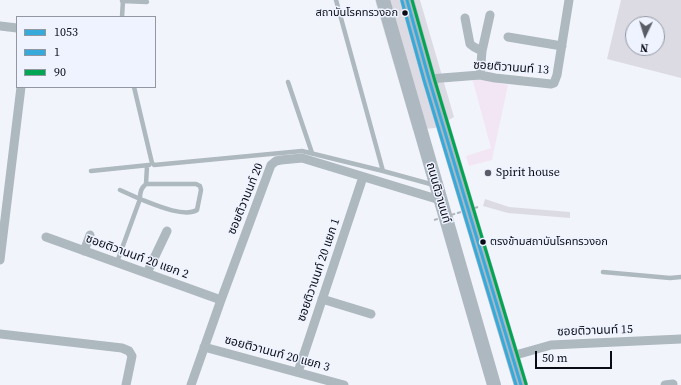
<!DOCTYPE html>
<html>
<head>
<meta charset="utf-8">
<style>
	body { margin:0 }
	#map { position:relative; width:681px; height:385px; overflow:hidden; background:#f2f4fb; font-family:"Source Serif 4",serif }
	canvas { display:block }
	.legend { position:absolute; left:16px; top:16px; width:140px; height:72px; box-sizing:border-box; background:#eef3ff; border:1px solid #9297a2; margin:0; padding:5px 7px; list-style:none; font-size:12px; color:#090c16 }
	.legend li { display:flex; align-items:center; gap:8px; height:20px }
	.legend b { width:20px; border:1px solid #9297a2 }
	.north { position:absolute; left:625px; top:16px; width:40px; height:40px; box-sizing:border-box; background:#eef3ff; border:1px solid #9297a2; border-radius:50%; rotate:184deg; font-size:11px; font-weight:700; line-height:16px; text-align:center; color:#090c16 }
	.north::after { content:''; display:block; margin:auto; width:14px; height:18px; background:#5b5d66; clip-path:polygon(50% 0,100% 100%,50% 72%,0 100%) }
	.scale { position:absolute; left:535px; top:351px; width:77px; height:18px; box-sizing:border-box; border:2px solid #090c16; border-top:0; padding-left:5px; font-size:12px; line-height:14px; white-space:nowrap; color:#090c16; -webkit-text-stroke:3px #eef3ff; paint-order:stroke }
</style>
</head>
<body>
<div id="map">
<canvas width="681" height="385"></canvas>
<ul class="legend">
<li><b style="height:5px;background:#37aadc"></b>1053</li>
<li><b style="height:5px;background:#37aadc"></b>1</li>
<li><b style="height:5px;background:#00a651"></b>90</li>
</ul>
<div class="north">N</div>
<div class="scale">50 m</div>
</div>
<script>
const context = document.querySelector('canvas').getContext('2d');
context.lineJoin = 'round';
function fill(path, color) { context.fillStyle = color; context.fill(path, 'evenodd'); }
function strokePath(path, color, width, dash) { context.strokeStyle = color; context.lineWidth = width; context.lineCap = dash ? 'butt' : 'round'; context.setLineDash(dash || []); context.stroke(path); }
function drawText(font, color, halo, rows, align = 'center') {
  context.font = font + ' "Source Serif 4","Noto Sans Thai",serif'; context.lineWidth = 3; context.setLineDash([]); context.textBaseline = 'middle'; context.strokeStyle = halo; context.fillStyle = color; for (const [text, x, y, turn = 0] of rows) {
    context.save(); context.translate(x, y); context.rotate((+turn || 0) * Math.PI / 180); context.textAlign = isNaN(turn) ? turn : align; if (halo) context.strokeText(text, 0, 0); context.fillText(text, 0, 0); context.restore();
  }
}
fill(new Path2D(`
	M472,78L508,85L492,160L469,166L466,156L491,148Z`), '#f3e6f4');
fill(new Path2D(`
	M375,0H420L454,117L435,128L413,130Z
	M621,0H681V78L607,59ZM633,24H657V48H633Z
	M485,199L509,207L570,212V218L508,213L483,206Z`), '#dcdbe4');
strokePath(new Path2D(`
	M336,0L383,171
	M122,1L147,2
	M122,17L123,0
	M288,82L312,153
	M134,87L152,163L154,165L302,151L383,171L434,185
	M91,171L149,165
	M146,184H196L200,186L201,190L197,210C184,218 153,204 140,199C140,192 141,188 146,184L147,166
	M117,262L140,199L120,190
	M603,272L670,278L681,277`), '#adb8bf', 4.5);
strokePath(new Path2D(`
	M465,18L470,44L474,47L482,51
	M0,26L17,28
	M508,37L562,46
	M480,75L482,51L490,15
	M429,79L480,75L495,78L551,84L554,83L557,75L569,0
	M46,237L221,300
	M84,251L90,235
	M0,260L21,87
	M147,273L167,231
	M322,299L371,314
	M0,334L122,348L129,351L132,356L126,385
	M204,347L344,385
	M512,356L551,345L681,339
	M298,372L363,177
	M191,385L221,300L271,165L276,161L281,160L302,158L440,200
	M665,385L673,384`), '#adb8bf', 9);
strokePath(new Path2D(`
	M383,0L494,385
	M407,0L429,79L521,385`), '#aeb8c1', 14);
strokePath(new Path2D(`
	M434,220L478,207`), '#aeb5bb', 2, [4, 2]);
strokePath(new Path2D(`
	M407,0L429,79L521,385`), '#37aadc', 3);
strokePath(new Path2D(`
	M402,1L424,80L516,385`), '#37aadc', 3);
strokePath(new Path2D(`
	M412,0L434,78L526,384`), '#00a651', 3);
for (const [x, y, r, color] of [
	[405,13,3.5,"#090c16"],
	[488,173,4,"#5b5d66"],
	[483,242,3.5,"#090c16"]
]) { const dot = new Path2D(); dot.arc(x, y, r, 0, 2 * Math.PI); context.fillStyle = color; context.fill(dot); strokePath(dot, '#eef3ff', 1.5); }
drawText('11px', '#090c16', '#eef3ff', [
	["สถาบันโรคทรวงอก",398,13],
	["ตรงข้ามสถาบันโรคทรวงอก",490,242,"left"]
], 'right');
drawText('12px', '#090c16', '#eef3ff', [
	["ซอยติวานนท์ 13",511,68,4],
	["ถนนติวานนท์",438,193,74],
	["ซอยติวานนท์ 20",246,199,-68],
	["ซอยติวานนท์ 20 แยก 2",137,257,20],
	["ซอยติวานนท์ 20 แยก 1",319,270,-71],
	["ซอยติวานนท์ 15",595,331,-2],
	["ซอยติวานนท์ 20 แยก 3",277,354,15]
]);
drawText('12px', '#090c16', '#eef3ff', [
	["Spirit house",496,173]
], 'left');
</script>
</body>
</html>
